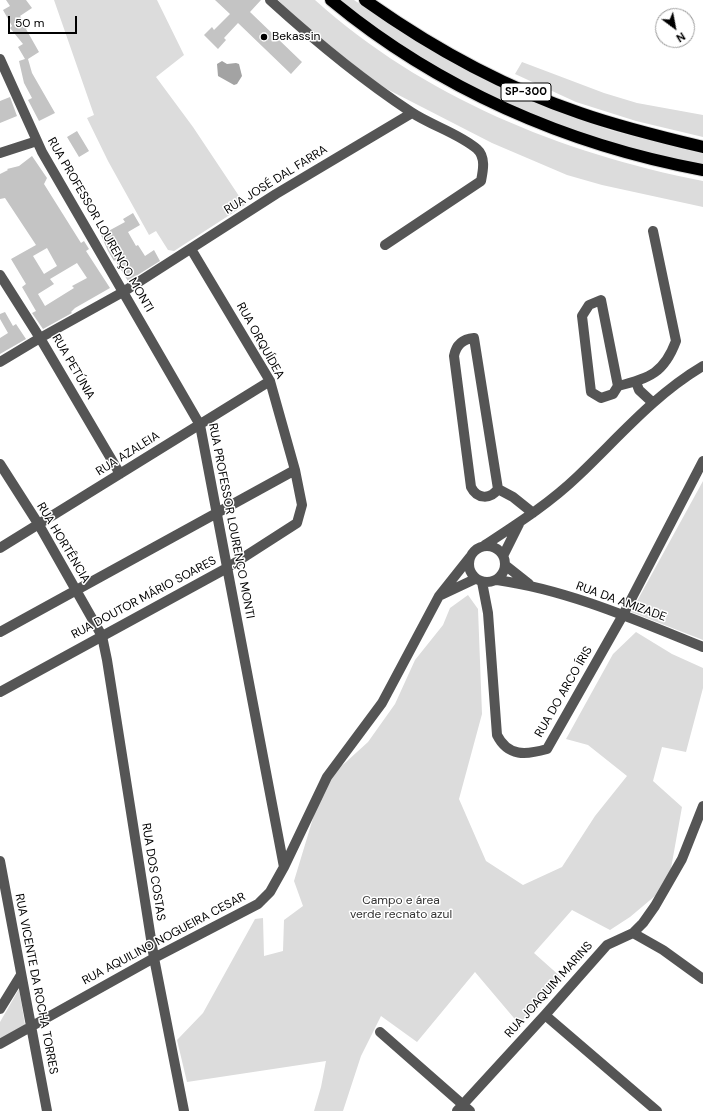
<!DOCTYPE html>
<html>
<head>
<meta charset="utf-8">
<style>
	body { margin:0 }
	#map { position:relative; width:703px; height:1111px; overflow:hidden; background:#fff; font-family:"DM Sans",sans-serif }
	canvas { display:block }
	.north { position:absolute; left:655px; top:8px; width:40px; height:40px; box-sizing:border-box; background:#fff; border:1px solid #999; border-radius:50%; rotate:148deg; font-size:11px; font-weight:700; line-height:16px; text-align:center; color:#000 }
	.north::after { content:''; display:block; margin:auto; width:14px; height:18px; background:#000; clip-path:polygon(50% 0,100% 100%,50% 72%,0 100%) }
	.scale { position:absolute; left:8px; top:16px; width:69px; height:18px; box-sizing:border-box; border:2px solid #000; border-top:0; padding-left:5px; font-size:12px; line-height:14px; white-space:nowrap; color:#000; -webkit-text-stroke:3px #fff; paint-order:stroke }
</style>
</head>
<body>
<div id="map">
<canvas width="703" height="1111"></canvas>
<div class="north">N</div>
<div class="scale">50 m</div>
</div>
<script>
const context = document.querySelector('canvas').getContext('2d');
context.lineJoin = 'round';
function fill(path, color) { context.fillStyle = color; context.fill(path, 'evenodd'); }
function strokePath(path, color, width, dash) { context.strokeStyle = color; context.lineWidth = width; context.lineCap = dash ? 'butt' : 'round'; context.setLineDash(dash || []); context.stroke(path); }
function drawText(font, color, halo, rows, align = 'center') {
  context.font = font + ' "DM Sans",sans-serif'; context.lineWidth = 3; context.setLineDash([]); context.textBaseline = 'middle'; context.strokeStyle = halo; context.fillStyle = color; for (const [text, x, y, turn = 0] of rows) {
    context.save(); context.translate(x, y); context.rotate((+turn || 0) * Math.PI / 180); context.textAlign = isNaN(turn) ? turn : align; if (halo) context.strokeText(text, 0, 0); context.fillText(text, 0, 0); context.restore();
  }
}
fill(new Path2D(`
	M54,0H157L184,55L156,77L193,127L245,205L174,251L168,250L156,231L149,235L108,161L87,118L94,115Z
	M278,0H315C423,97 561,153 703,181V207L602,185L567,175L492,143L379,85L303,24Z
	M339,0H354L428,49L485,80L545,107L610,130L703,154V164C595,145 490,103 397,44C377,31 358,14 339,0Z
	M522,62L604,93L637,103L703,115V137L636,121L576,102L515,74Z
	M703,481V640L631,612Z
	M468,595L478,609L482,714L459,799L486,861L523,885L562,867L595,816L627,776L588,745L566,739L613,654L636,632L672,654L703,668V688L686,752L662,747L653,781L682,807L668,885L630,917L610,930L572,910L534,953L562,978L519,1024L475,972L417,1042L381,1016L361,1056L343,1111H314L321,1087L326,1061L187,1082L177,1040L203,1013L255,919L263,918L264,956L283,951L284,920L303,906L294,881L324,782L368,742L395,704L415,660L443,625L450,608Z
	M19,989L25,1025L0,1039V1022Z`), '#dcdcdc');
fill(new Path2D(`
	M222,61L227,64L236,63L239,64L242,76L237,84L234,85L218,76L217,64Z`), '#a3a3a3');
fill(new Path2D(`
	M6,0H26L32,8L20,16L28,27L26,29L39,52L28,59L32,73L55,113L39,121L28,100L32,98L24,83L19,61L25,59L18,47L23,44L10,28L12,26L3,10L10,6Z
	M215,0H261L250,12L302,62L291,74L238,23L224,38L226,40L218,49L204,35L212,27L214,30L230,14Z
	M10,97L17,116L0,123V101Z
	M77,131L89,151L79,157L67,137Z
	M32,156L47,178L44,184L81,243L84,241L89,249L86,251L110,288L75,308L71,312L72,313L43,329L32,313L36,311L22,287L26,284L11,259L36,245L5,198L0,199V174L8,170L7,169L19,166ZM47,248L57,266L44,274L33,256ZM77,263L87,278L72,286L74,288L45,306L38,294L54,284L50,279Z
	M133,213L140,225L128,232L136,246L138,245L145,256L154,250L160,261L128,281L115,260L114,261L108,251L101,235L125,222L123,219Z
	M5,312L13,326L16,324L26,339L0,354V338L8,333L0,319V314Z`), '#c4c4c4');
const highway = new Path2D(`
	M331,0C437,88 567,145 703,170
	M365,0C431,47 504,87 580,113C620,127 661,137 703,147`);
strokePath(highway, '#dbdbdb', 14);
strokePath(new Path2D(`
	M270,0C314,40 361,79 411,112C432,126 458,133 477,149C486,157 483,171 481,181L385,245
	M0,59L42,152L200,425L284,867
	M0,153L37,141
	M0,275L40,338L120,474
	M601,300L618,386L613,394L601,398L591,392L582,316L589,305Z
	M474,338L498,489C490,500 477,499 471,487L454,356C456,345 463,339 474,338Z
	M0,362L40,338L123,292L276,194L412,113
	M636,382L639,390L652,402
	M618,386C650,378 664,373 676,341L653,231
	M0,464L39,525L102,636L107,660L154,958L184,1111
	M498,489L513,497L533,513
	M485,545C517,524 550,503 578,476C619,437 654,395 703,366
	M469 564a18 18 0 1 1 36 0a18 18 0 1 1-36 0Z
	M0,548L270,381
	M503,556L519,524
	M505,565L529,584
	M497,580C568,590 636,620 703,647
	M482,582L488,613L497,735C508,757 526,755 547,749L623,615L703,461
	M441,595L475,579
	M0,632L295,470
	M0,692L227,568L297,523L302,505L295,470L270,381L191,249
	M0,861L47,1111
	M633,933L663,950L703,979
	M0,1009L21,975
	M545,1015L657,1111
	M380,1032L470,1111
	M0,1044L154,958L258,904L270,892L284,867L327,777L382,703L439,596L470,557
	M457,1111L545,1015L607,945L633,933L643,923L655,906L682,859L703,806`), '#555', 10);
strokePath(highway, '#000', 12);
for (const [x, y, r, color] of [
	[264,37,4,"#000"]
]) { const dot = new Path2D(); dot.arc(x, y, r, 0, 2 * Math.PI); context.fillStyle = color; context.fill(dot); strokePath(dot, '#fff', 1.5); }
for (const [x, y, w] of [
	[526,92,50]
]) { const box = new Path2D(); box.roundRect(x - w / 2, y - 9, w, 18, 3); context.fillStyle = '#fff'; context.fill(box); strokePath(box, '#000', 1); }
drawText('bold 11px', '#000', null, [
	["SP-300",526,92]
]);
drawText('12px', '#000', '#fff', [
	["Bekassin",272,37]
], 'left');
drawText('12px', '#000', '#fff', [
	["RUA JOSÉ DAL FARRA",276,180,-32],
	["RUA PROFESSOR LOURENÇO MONTI",100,225,60],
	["RUA ORQUÍDEA",260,341,61],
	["RUA PETÚNIA",73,367,60],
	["RUA AZALEIA",128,454,-32],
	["RUA PROFESSOR LOURENÇO MONTI",231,521,79],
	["RUA HORTÊNCIA",63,543,59],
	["RUA DOUTOR MÁRIO SOARES",144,598,-28],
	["RUA DA AMIZADE",621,602,20],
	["RUA DO ARCO ÍRIS",564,692,-60],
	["RUA DOS COSTAS",153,872,81],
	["RUA AQUILINO NOGUEIRA CESAR",164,939,-28],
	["RUA VICENTE DA ROCHA TORRES",36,984,79],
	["RUA JOAQUIM MARINS",549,990,-48]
]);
drawText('12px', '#333', '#fff', [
	["Campo e área",401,901],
	["verde recnato azul",401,915]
]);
</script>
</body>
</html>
